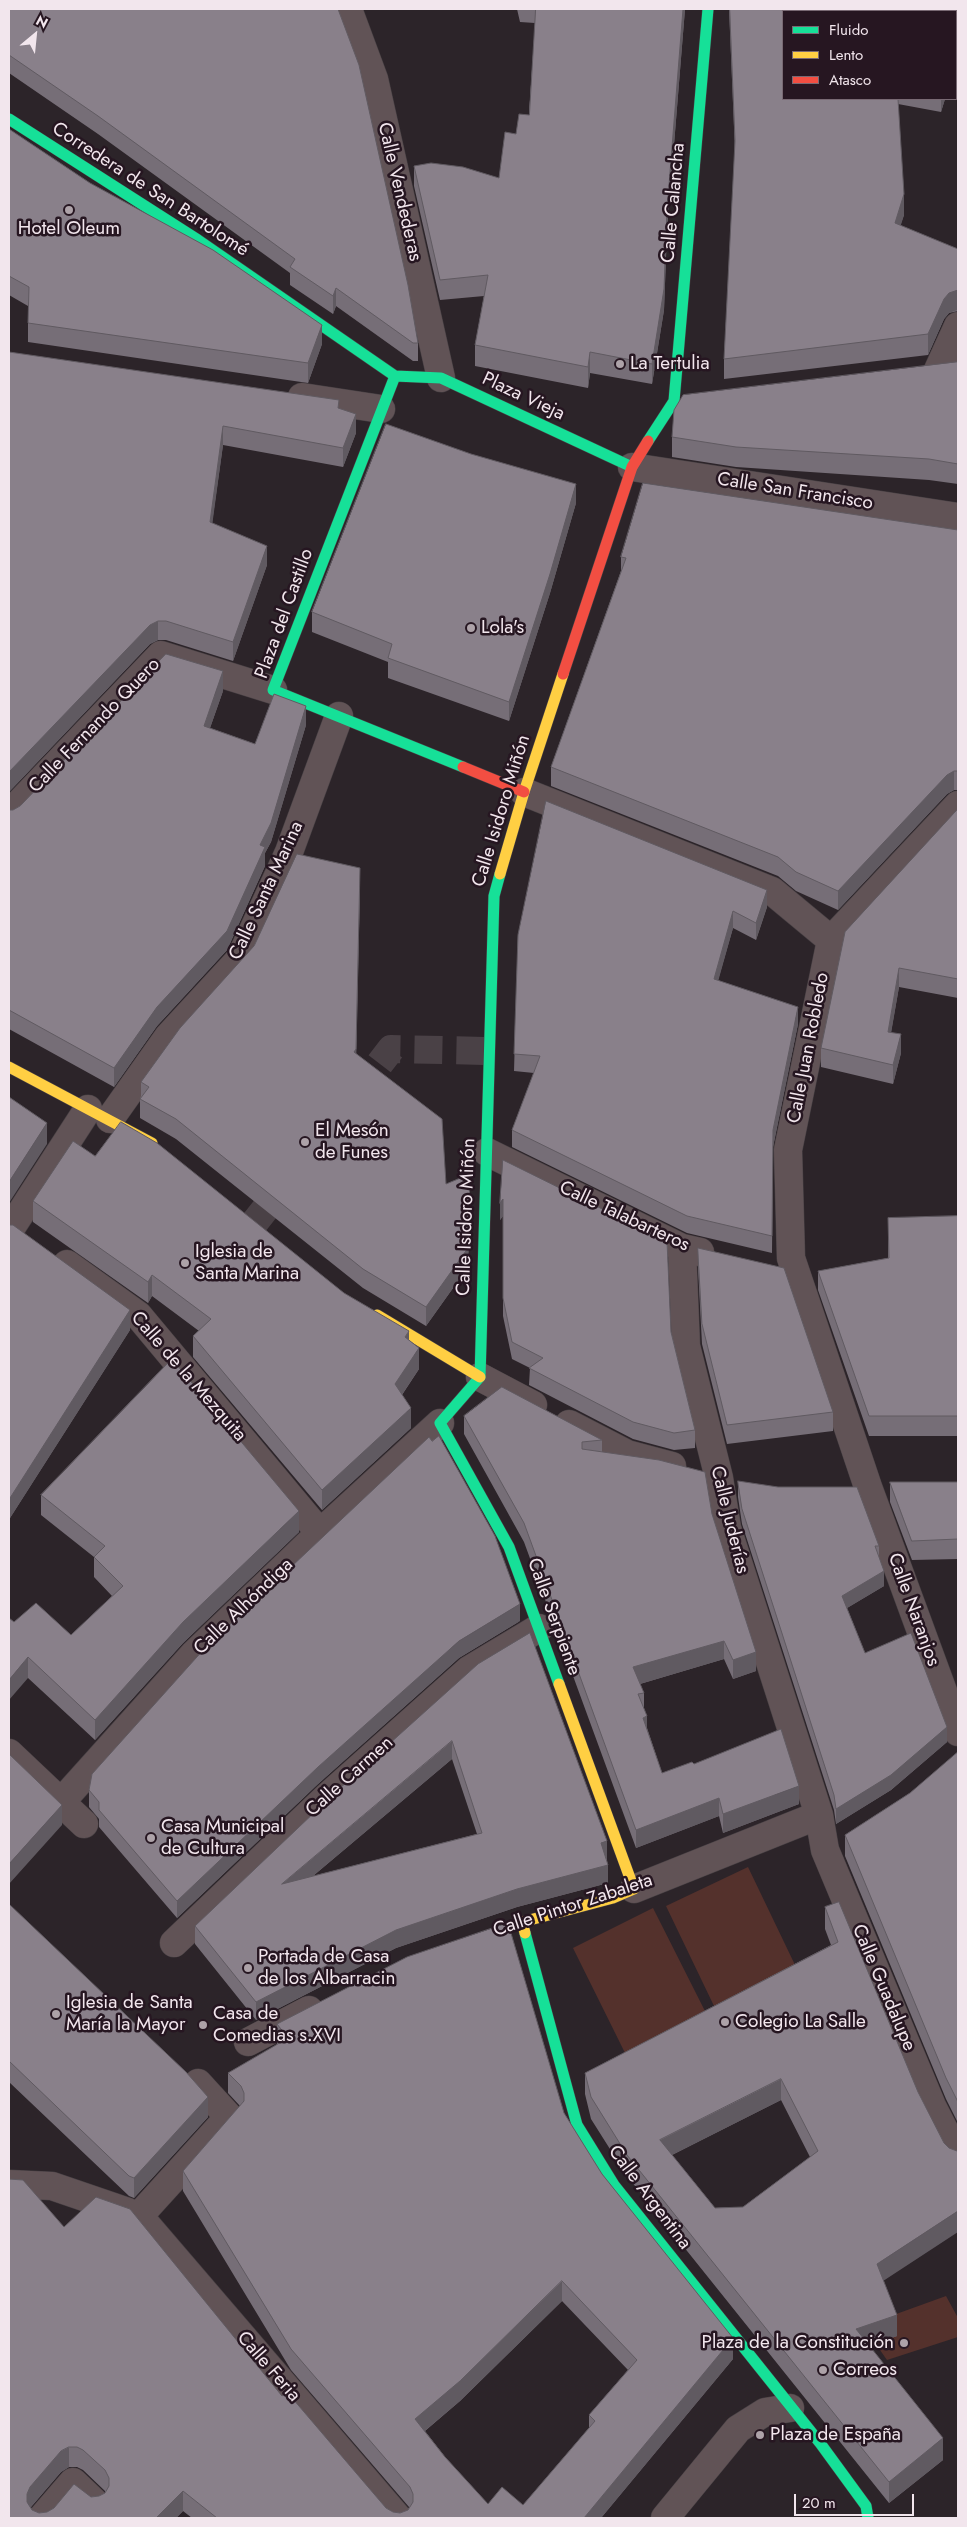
<!DOCTYPE html>
<html>
<head>
<meta charset="utf-8">
<style>
	body { margin:0 }
	#map { position:relative; width:967px; height:2527px; overflow:hidden; background:#2c2429; font-family:Jost,sans-serif }
	canvas { display:block }
	.frame { position:absolute; inset:0; border:10px solid #f2e6ed; pointer-events:none }
	.legend { position:absolute; left:782px; top:10px; width:175px; height:90px; box-sizing:border-box; background:#261621; border:1px solid #786973; margin:0; padding:6px 9px; list-style:none; font-size:15px; color:#f2e6ed }
	.legend li { display:flex; align-items:center; gap:10px; height:25px }
	.legend b { width:25px; border:1px solid #786973 }
	.north { position:absolute; left:10px; top:10px; width:50px; height:50px; -webkit-text-stroke:4px #261621; paint-order:stroke; rotate:28deg; font-size:14px; font-weight:700; line-height:20px; text-align:center; color:#f2e6ed }
	.north::after { content:''; display:block; margin:auto; width:18px; height:22px; background:#f2e6ed; clip-path:polygon(50% 0,100% 100%,50% 72%,0 100%) }
	.scale { position:absolute; left:794px; top:2494px; width:120px; height:22px; box-sizing:border-box; border:2px solid #f2e6ed; border-top:0; padding-left:6px; font-size:15px; line-height:18px; white-space:nowrap; color:#f2e6ed; -webkit-text-stroke:4px #261621; paint-order:stroke }
</style>
</head>
<body>
<div id="map">
<canvas width="967" height="2527"></canvas>
<div class="frame"></div>
<ul class="legend">
<li><b style="height:6px;background:#16e098"></b>Fluido</li>
<li><b style="height:6px;background:#ffcf43"></b>Lento</li>
<li><b style="height:6px;background:#f24e42"></b>Atasco</li>
</ul>
<div class="north">N</div>
<div class="scale">20 m</div>
</div>
<script>
const context = document.querySelector('canvas').getContext('2d');
context.lineJoin = 'round';
function fill(path, color) { context.fillStyle = color; context.fill(path, 'evenodd'); }
function strokePath(path, color, width, dash) { context.strokeStyle = color; context.lineWidth = width; context.lineCap = dash ? 'butt' : 'round'; context.setLineDash(dash || []); context.stroke(path); }
function drawText(font, color, halo, rows, align = 'center') {
  context.font = font + ' Jost,sans-serif'; context.lineWidth = 5; context.setLineDash([]); context.textBaseline = 'middle'; context.strokeStyle = halo; context.fillStyle = color; for (const [text, x, y, turn = 0] of rows) {
    context.save(); context.translate(x, y); context.rotate((+turn || 0) * Math.PI / 180); context.textAlign = isNaN(turn) ? turn : align; if (halo) context.strokeText(text, 0, 0); context.fillText(text, 0, 0); context.restore();
  }
}
fill(new Path2D(`
	M748,1867L796,1967L714,2006L666,1906Z
	M653,1908L708,2017L627,2057L573,1948Z
	M946,2296L958,2318V2337L887,2360L863,2326Z`), '#54312c');
strokePath(new Path2D(`
	M354,1097L391,1049L490,1051
	M255,1222L288,1180`), '#4a4146', 28, [28, 14]);
const street = new Path2D(`
	M348,9L374,79L441,378
	M938,370L958,326
	M302,397L381,409
	M632,467L958,517
	M524,792L772,891L831,940L788,1150L791,1258L868,1487L958,1732
	M9,814L161,655L273,690
	M831,940L958,805
	M110,1119L168,1037L240,959L289,852L339,716
	M487,1152L682,1248L700,1252
	M9,1231L88,1109
	M682,1248L686,1346L719,1478L727,1528L819,1815L825,1850L932,2106L958,2157
	M67,1264L138,1315L320,1533
	M480,1377L533,1405
	M569,1424L627,1454L672,1466
	M9,1753L84,1824
	M61,1802L194,1654L320,1533L440,1423
	M634,1889L819,1815
	M174,1943L328,1796L469,1670L539,1628
	M248,2042L309,2010
	M9,2184L52,2186L128,2212
	M139,2216L398,2518
	M139,2216L229,2117L198,2083
	M42,2518L73,2482L94,2502
	M665,2518L738,2429L765,2412L790,2408`);
const fast = new Path2D(`
	M9,119L198,240L395,376
	M395,376L273,690L463,767
	M395,376L441,378L632,467
	M648,441L674,401L708,9
	M480,1377L494,896L500,874
	M480,1377L440,1423L509,1547L559,1684
	M525,1933L577,2125L614,2185L820,2443L866,2506L868,2518`);
const slow = new Path2D(`
	M500,874L524,792L563,674
	M9,1067L152,1143
	M377,1315L480,1377
	M525,1933L522,1922L613,1898L634,1889L559,1684`);
const jam = new Path2D(`
	M563,674L632,467L648,441
	M463,767L524,792`);
strokePath(street, '#474044', 29);
strokePath(fast, '#474044', 12);
strokePath(slow, '#474044', 12);
strokePath(jam, '#474044', 12);
strokePath(street, '#615356', 28);
strokePath(fast, '#16e098', 11);
strokePath(slow, '#ffcf43', 11);
strokePath(jam, '#f24e42', 11);
fill(new Path2D(`
	M9,9L418,343V361H413L336,306L333,314L290,285V273L98,134L9,73Z
	M517,9H685L667,231L664,310L652,384L590,373L588,388L475,366V345L484,296L440,300L414,186V166L499,178L516,134L529,115L535,23L520,22Z
	M729,9H958V63L956,70L783,99H945L941,112L898,104L904,215L900,226L958,249V311L949,313L944,319L928,355L724,379V359L735,150Z
	M9,129L322,344L308,383L28,342V306L9,295Z
	M9,352L339,408L356,433L343,467L223,445L212,523L267,565L233,661L166,640H158L150,644L9,792Z
	M958,362V484L929,480L736,467L672,457V437Z
	M576,503L550,593L509,721L388,678V662L312,632V612Z
	M958,530V790H954L947,794L838,910L796,891L778,876L551,786V767L621,571V557Z
	M223,691L210,728L255,744L306,725L271,842L265,853V866L227,950L157,1026L114,1087L9,1029V810H13Z
	M958,809V998L899,987L891,1032L901,1053L893,1084L821,1067V1048Z
	M360,887L356,1054L446,1184L470,1194L468,1267L426,1326L363,1288L176,1139L140,1118V1099L141,1096V1082Z
	M767,907L756,940L733,928L718,980L798,1024L773,1147L772,1253L687,1233L512,1147V1130L534,1073L514,1071L518,935Z
	M95,1156L344,1293L409,1340L419,1369L402,1395L411,1428L322,1510L193,1357V1336L199,1331L152,1296L148,1303L33,1222V1201Z
	M500,1203L671,1332L695,1430V1448L674,1450L633,1439L529,1385L530,1368L512,1359L503,1316V1216L500,1220Z
	M958,1216V1436H869L818,1290V1271L888,1258V1218Z
	M9,1225L130,1330L10,1518L9,1517Z
	M698,1248L833,1412V1431L727,1444L702,1344L698,1268Z
	M464,1416L602,1440V1452L712,1514L756,1671L733,1679L724,1659L640,1684L644,1693V1708L647,1728L662,1773L694,1764L799,1804L723,1833L719,1816L636,1848L524,1542L464,1434Z
	M738,1481L879,1546V1557L884,1586L847,1608L865,1653L947,1742L891,1790L836,1824L834,1810L742,1524L738,1497Z
	M890,1482H958V1559L912,1560L890,1502Z
	M41,1495L299,1532L183,1643L95,1740L28,1678L14,1622L71,1635L112,1596L94,1577V1557L41,1515Z
	M520,1621L459,1658L318,1784L177,1918L99,1827V1819L89,1807V1790Z
	M478,1664L607,1859L608,1883L517,1907L396,1948L256,2020L195,1944V1926ZM452,1759L477,1834L313,1876Z
	M958,1752V2123L946,2099L845,1856V1835L910,1793Z
	M839,1902L883,2281L897,2336L869,2346L943,2460L889,2503L627,2176L591,2119L585,2094V2073L831,1945L825,1929V1907ZM781,2100L810,2157L743,2207L715,2208L672,2155Z
	M9,1904L208,2117L134,2198L129,2196L9,2082Z
	M277,2024L564,2113L602,2174L733,2359L601,2518H192L183,2511L176,2518H9L64,2227L282,2396L386,2508L393,2512L400,2513L408,2510L409,2507L291,2370L183,2191V2171L240,2106L228,2093V2073L277,2045ZM562,2301L628,2370L589,2415V2428L523,2505L488,2504L445,2457L425,2431L460,2401ZM69,2467H77L83,2470L105,2491V2493L99,2496L91,2497L47,2512L39,2513L32,2510L31,2507L61,2472Z`), '#766e77');
fill(new Path2D(`
	M683,9H685L667,231L664,310L652,384V364L667,210Z
	M958,42V63L956,70V49Z
	M941,99H945L941,112Z
	M904,194V215L895,244V223Z
	M336,288V306L333,314V296Z
	M957,290V310L949,313L944,319L928,355V334L944,299L949,293Z
	M322,325V344L308,383V363Z
	M590,352V373L588,388V367Z
	M356,414V433L343,467V448Z
	M223,426V445L210,541V522Z
	M576,484V503L550,593L509,721V702Z
	M267,546V565L233,661V642Z
	M158,621V640L150,644L9,792V772L150,625Z
	M223,671V691L204,745V726Z
	M306,706V725L271,842L265,853V866L227,950L157,1026L114,1087V1068L260,845Z
	M954,771V790L947,794L838,910V891L947,775Z
	M360,868V887L356,1068L354,1052Z
	M767,890V907L756,940V923Z
	M733,911V928L714,996V979Z
	M899,968V987L888,1051V1032Z
	M798,1007V1024L773,1147L772,1253L773,1130Z
	M901,1034V1053L893,1084V1065Z
	M47,1123V1144L9,1203V1182Z
	M470,1174L468,1267L426,1326V1307Z
	M503,1199V1216L500,1220V1203Z
	M152,1275V1296L148,1303V1282Z
	M130,1310V1330L10,1518V1498Z
	M409,1331V1352L405,1337Z
	M419,1348V1369L395,1405V1384Z
	M411,1408V1428L322,1510V1490Z
	M299,1511V1532L183,1643L95,1740V1720L183,1622Z
	M884,1571V1586L842,1611V1596Z
	M520,1604V1621L459,1658L318,1784L177,1918V1901L318,1767L459,1641Z
	M724,1641V1659L633,1686V1667Z
	M756,1652V1671L733,1679V1660Z
	M28,1657V1678L9,1700V1680Z
	M647,1716V1734L643,1718Z
	M947,1727V1742L891,1790L836,1824V1809Z
	M452,1741V1759L282,1902V1884Z
	M799,1786V1804L723,1833V1814Z
	M719,1798V1816L636,1848V1830Z
	M62,1805V1825L9,1884V1864Z
	M607,1841V1859L601,1862V1843Z
	M608,1865V1883L517,1907L396,1948L256,2020V2002L396,1930L517,1889Z
	M781,2079V2100L660,2161V2140Z
	M208,2097V2117L134,2198V2178Z
	M958,2211V2232L877,2285V2264Z
	M562,2281V2301L460,2401L415,2439V2419Z
	M897,2315V2336L856,2350V2329Z
	M733,2338V2359L601,2518H584Z
	M943,2438V2460L889,2503V2482Z
	M69,2447V2467L61,2472L30,2508L27,2515V2494L30,2487L61,2451Z
	M183,2491V2511L176,2518H156Z`), '#605a61');
const building = new Path2D(`
	M9,9H338L359,65L408,285L418,343H413L336,288L333,296L290,267L295,259L98,116L9,55Z
	M536,9H683L667,210L664,289L652,364L590,352L588,367L475,345L488,275L440,280L414,166L431,163L463,167L499,178L505,132L516,134L519,114L529,115Z
	M730,9H958V42L956,49V11H783V99H898L904,194L895,223L958,249V290L949,293L944,299L928,334L724,359L735,141Z
	M9,129L90,183L213,250L322,325L308,363L28,323L29,287L9,276Z
	M9,352L339,400L338,408L356,414L343,448L223,426L210,522L267,546L233,642L166,621H158L150,625L9,772Z
	M958,362V464L929,459L736,447L672,437L674,410L683,395Z
	M386,424L471,454L576,484L550,574L509,702L388,658L392,644L312,612Z
	M643,483L958,530V771H954L947,775L838,891L796,872L778,857L551,767L626,558L621,557Z
	M166,654L223,671L204,726L255,744L274,694L306,706L271,823L260,845L265,847L227,931L157,1007L114,1068L9,1010V810H13L20,806Z
	M546,801L767,890L756,923L733,911L714,979L798,1007L773,1130L772,1236L687,1216L512,1130L540,1056L514,1054L518,935Z
	M958,809V979L899,968L888,1032L901,1034L893,1065L821,1048L845,932Z
	M297,854L360,868L356,1049L354,1052L442,1119L446,1184L470,1174L468,1248L426,1307L363,1269L176,1119L140,1099L149,1087L141,1082L180,1028L254,946Z
	M9,1097L47,1123L9,1182Z
	M121,1122L157,1143L344,1293L409,1331L405,1337L419,1348L395,1384L411,1408L322,1490L193,1336L211,1319L152,1275L148,1282L33,1201L73,1141L95,1156Z
	M503,1160L667,1241L671,1332L695,1430L674,1433L633,1422L529,1368L543,1358L512,1342L503,1298V1199L500,1203Z
	M958,1216V1416H869L818,1271L889,1258L888,1218Z
	M9,1225H13L130,1310L10,1498L9,1496Z
	M698,1248L784,1268L833,1412L727,1425L702,1324Z
	M172,1359L299,1511L183,1622L95,1720L28,1657L9,1680V1618L14,1622L36,1603L71,1635L123,1586L94,1557L105,1546L41,1495Z
	M502,1387L602,1440L582,1442V1449L659,1460L705,1472L712,1514L756,1652L733,1660L724,1641L633,1667L644,1693L638,1694L647,1716L643,1718L662,1773L692,1762L694,1764L781,1729L799,1786L723,1814L719,1798L636,1830L524,1523L464,1416Z
	M439,1436L495,1536L520,1604L459,1641L318,1767L177,1901L99,1810V1802L89,1790L92,1774L205,1648L429,1437L432,1441Z
	M738,1481L778,1487H857L879,1546H875L884,1571L842,1596L865,1653L911,1633L947,1727L891,1775L836,1809L834,1795L742,1509Z
	M890,1482H958V1539L912,1541Z
	M530,1633L607,1841L601,1843L608,1865L517,1889L396,1930L256,2002L195,1926L339,1789L478,1664ZM452,1741L482,1833L282,1884Z
	M958,1752V2102L946,2078L845,1835L910,1793Z
	M9,1754L62,1805L9,1864Z
	M839,1902L918,2092L944,2143L949,2148L957,2151H958V2211L877,2264L897,2315L856,2329L943,2438L889,2482L627,2155L591,2097L585,2073L838,1942L825,1907ZM781,2079L818,2151L743,2207L715,2208L660,2140Z
	M9,1904L186,2072L208,2097L134,2178L129,2176L9,2061Z
	M508,1923L564,2113L602,2174L733,2338L584,2518H217L183,2491L156,2518H9V2179L23,2180L64,2227L96,2197L130,2209L282,2396L287,2392L386,2508L393,2512L400,2513L408,2510L413,2502V2494L410,2487L291,2349L183,2171L244,2101V2093L241,2086L228,2073L288,2038L277,2024L407,1957ZM562,2281L637,2360L589,2415L595,2421L523,2505L502,2487L488,2504L445,2457L415,2419L460,2381ZM69,2447H77L83,2450L105,2470L109,2478V2486L105,2493L99,2496L91,2497L74,2484L54,2508L47,2512L39,2513L32,2510L27,2502V2494L30,2487L61,2451Z`);
fill(building, '#89808a');
strokePath(building, '#605a61', 1);
for (const [x, y, r, color] of [
	[69,210,5,"#ada2a8"],
	[620,364,5,"#ada2a8"],
	[471,628,5,"#ada2a8"],
	[305,1142,5,"#ada2a8"],
	[185,1263,5,"#ada2a8"],
	[151,1838,5,"#ada2a8"],
	[248,1968,5,"#ada2a8"],
	[56,2014,5,"#ada2a8"],
	[725,2022,5,"#ada2a8"],
	[203,2025,5,"#ada2a8"],
	[904,2343,5,"#ada2a8"],
	[823,2370,5,"#ada2a8"],
	[760,2435,5,"#ada2a8"]
]) { const dot = new Path2D(); dot.arc(x, y, r, 0, 2 * Math.PI); context.fillStyle = color; context.fill(dot); strokePath(dot, '#261621', 2); }
drawText('19px', '#f2e6ed', '#261621', [
	["Corredera de San Bartolomé",150,190,33],
	["Calle Vendederas",399,192,77],
	["Calle Calancha",674,203,-85],
	["Plaza Vieja",523,397,25],
	["Calle San Francisco",795,492,9],
	["Plaza del Castillo",285,614,-70],
	["Calle Fernando Quero",95,726,-46],
	["Calle Isidoro Miñón",502,811,-73],
	["Calle Santa Marina",267,891,-65],
	["Calle Juan Robledo",809,1048,-79],
	["Calle Isidoro Miñón",467,1217,-88],
	["Calle Talabarteros",624,1217,25],
	["Calle de la Mezquita",188,1377,49],
	["Calle Juderías",729,1520,76],
	["Calle Alhóndiga",244,1607,-44],
	["Calle Naranjos",913,1610,70],
	["Calle Serpiente",553,1617,70],
	["Calle Carmen",350,1777,-42],
	["Calle Pintor Zabaleta",573,1906,-18],
	["Calle Guadalupe",883,1988,67],
	["Calle Argentina",649,2198,53],
	["Calle Feria",268,2367,49]
]);
drawText('19px', '#f2e6ed', '#261621', [
	["Hotel Oleum",69,229,"center"],
	["La Tertulia",630,364],
	["Lola's",481,628],
	["El Mesón",315,1131],
	["de Funes",315,1153],
	["Iglesia de",195,1252],
	["Santa Marina",195,1274],
	["Casa Municipal",161,1827],
	["de Cultura",161,1849],
	["Portada de Casa",258,1957],
	["de los Albarracin",258,1979],
	["Iglesia de Santa",66,2003],
	["María la Mayor",66,2025],
	["Casa de",213,2014],
	["Comedias s.XVI",213,2036],
	["Colegio La Salle",735,2022],
	["Plaza de la Constitución",894,2343,"right"],
	["Correos",833,2370],
	["Plaza de España",770,2435]
], 'left');
</script>
</body>
</html>
